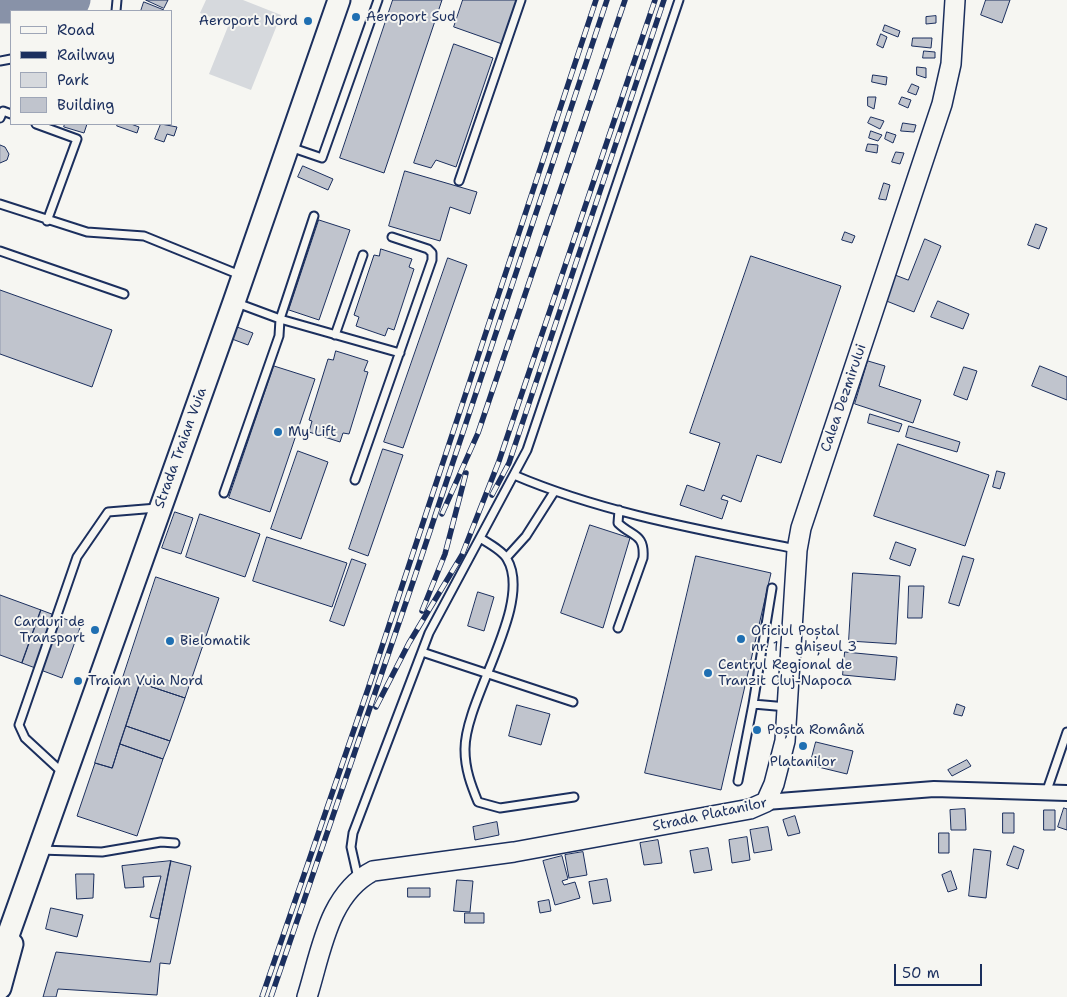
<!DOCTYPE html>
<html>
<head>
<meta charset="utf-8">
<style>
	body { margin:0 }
	#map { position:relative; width:1067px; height:997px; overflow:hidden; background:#f6f6f2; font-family:"Shantell Sans",sans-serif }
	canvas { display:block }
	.legend { position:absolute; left:10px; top:10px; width:162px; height:115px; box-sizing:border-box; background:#f6f6f2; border:1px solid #9ea6b7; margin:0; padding:6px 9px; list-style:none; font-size:15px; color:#1b2f5e }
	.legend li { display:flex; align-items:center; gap:10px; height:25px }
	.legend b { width:25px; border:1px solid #9ea6b7 }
	.scale { position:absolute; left:894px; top:964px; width:88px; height:22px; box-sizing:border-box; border:2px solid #1b2f5e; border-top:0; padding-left:6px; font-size:15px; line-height:18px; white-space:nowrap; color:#1b2f5e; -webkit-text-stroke:4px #f6f6f2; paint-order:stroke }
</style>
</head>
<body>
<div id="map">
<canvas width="1067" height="997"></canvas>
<ul class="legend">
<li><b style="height:6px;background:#f6f6f2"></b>Road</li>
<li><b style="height:6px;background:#1b2f5e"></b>Railway</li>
<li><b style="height:14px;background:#d6d9dd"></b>Park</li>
<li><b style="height:14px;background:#c0c4cd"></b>Building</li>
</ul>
<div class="scale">50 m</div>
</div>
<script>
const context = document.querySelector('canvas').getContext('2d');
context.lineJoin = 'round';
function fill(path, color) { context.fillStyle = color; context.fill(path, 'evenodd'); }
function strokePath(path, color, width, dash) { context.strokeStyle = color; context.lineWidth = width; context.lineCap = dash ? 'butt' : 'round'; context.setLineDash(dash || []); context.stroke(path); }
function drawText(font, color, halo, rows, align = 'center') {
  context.font = font + ' "Shantell Sans",sans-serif'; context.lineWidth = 4; context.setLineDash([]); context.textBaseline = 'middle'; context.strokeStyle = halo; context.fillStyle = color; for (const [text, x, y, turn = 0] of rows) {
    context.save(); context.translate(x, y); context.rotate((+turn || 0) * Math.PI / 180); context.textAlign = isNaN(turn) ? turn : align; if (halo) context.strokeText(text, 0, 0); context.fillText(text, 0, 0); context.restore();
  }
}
fill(new Path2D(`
	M206,0H243L281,15L251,90L209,74L229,24L200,13Z`), '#d6d9dd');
strokePath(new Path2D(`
	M0,8H14L26,1L70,11L75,0`), '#8892a8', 31);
const building = new Path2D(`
	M146,0H168L164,8Z
	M393,0H442L384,173L340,158Z
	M463,0H521L505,45L454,27Z
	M986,0H1010L1002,23L981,15Z
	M144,2L164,10L163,11H141Z
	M936,16V23L926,24V17Z
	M885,25L900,31L898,37L883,31Z
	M881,34L887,37L883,48L877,45Z
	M913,38H932L931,48L912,46Z
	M454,44L493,58L456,167L436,160L431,168L414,163Z
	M924,51L935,52V58H923Z
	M917,67L926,68V78L917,75Z
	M873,75L887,77L886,85L872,82Z
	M912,84L919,87L916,95L908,92Z
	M868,97H876L874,109L868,106Z
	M902,97L911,100L908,108L899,104Z
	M871,117L884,121L880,129L868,123Z
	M903,123L916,125L914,132L901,131Z
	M65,124H87L84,133L64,127Z
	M118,124H131L139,127L137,133L117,126Z
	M161,124L177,127L174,136L167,134L164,142L155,139Z
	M871,131L882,135L878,141L869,138Z
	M887,132L896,135L893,143L885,139Z
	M868,144L878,145L877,153L866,151Z
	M0,145L5,147L9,154L7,160L0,163Z
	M896,152L904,153L900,164L892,162Z
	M303,166L333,179L328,190L298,177Z
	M405,171L477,192L470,214L450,207L440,241L389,226Z
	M884,183L890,185L886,200L879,199Z
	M319,220L350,230L319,320L289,310Z
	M1036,224L1047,228L1039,249L1028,245Z
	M845,232L855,236L852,243L842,240Z
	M925,239L941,246L914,312L884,300L895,275L908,280Z
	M381,249L412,259L409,267L414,269L394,330L388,328L385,336L356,326L359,317L354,315L374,255L379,256Z
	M751,256L841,286L781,463L757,455L741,502L723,495L721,499L728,501L722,519L680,505L687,485L704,491L720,443L690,433Z
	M448,258L467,265L403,448L384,442Z
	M0,290L112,330L92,387L0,354Z
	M938,301L969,314L963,329L931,317Z
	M237,327L253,333L248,345L232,339Z
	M336,351L368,361L364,371L368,372L349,434L343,433L340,442L309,432L312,421L309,420L328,359L333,360Z
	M868,361L885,366L879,386L921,400L913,423L855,404Z
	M274,366L315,379L270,512L229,498Z
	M1040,366L1067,377V400L1032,386Z
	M964,367L977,371L967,400L954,395Z
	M870,414L902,424L899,432L868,423Z
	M909,426L960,442L957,452L906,437Z
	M898,444L989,475L965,546L874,516Z
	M383,449L403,455L368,556L349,549Z
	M298,451L328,462L301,539L271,529Z
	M997,471L1005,473L1000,489L993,487Z
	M175,512L193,518L181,554L162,548Z
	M200,514L260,534L245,577L186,557Z
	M590,525L630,538L603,628L561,613Z
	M267,537L347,563L332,607L253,581Z
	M896,542L916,549L910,566L890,559Z
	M696,556L771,573L721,790L645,773Z
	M963,556L974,559L959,606L949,603Z
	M352,559L366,564L344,626L330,621Z
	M853,573L900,576L896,644L849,641Z
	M156,577L219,598L185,698L140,683L112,768L95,763Z
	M909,586H924L922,618H908Z
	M478,592L494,597L484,631L468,626Z
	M0,595L41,610L22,663L0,655Z
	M41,610L81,625L62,678L22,663Z
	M845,652L897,657L895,680L843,675Z
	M140,683L185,698L170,741L126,726Z
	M957,704L965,707L962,716L954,714Z
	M517,705L550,714L541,745L509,736Z
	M126,726L170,741L163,759L120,744Z
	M816,742L853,751L847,774L810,765Z
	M120,744L163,759L137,836L77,816L95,763L112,768Z
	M967,760L971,766L952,776L948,770Z
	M1064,808L1067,809V830L1058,827Z
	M965,809L966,830H951L950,810Z
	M1044,810H1055V830H1044Z
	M1003,813H1014V833H1003Z
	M795,816L800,833L788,836L783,820Z
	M497,822L499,835L475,840L473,827Z
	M768,827L772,850L754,853L750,830Z
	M939,833H949V853H939Z
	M747,837L750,860L732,863L729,840Z
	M658,840L662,863L644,865L640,843Z
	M1014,846L1024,850L1018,869L1007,865Z
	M708,848L712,870L694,873L690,851Z
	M974,849L991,851L986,898L969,896Z
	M583,852L587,875L569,878L565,855Z
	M562,856L568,879L562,881L564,885L575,882L580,898L555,905L543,861Z
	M171,861L191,866L170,964L160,963L157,995L58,989L56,997H43L56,952L150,962Z
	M171,861L159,919L150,917L161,876L143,877L144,887L125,888L122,866Z
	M951,871L957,889L948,892L942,875Z
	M76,874H94L93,898L77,899Z
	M607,879L611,901L593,904L589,882Z
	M457,880L473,881L470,912L454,911Z
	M408,888H430V897H408Z
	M549,900L551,911L540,913L538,902Z
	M51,908L83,915L77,937L46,929Z
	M465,913H484V923H465Z`);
fill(building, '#c0c4cd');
strokePath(building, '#1b2f5e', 1);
const service = new Path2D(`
	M116,11L117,0
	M0,61L11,59
	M0,118L3,111L11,114
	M36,124L77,139L47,221
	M290,147L322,158L378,0
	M459,181L521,0
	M0,204L87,232L144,236L240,275
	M0,251L124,294
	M237,303L280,319L400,353
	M335,335L363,255
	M514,475C603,513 701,530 796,549
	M355,480L432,260V253L428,249L392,237
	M224,493L279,336L280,319L314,216
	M480,538C488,543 503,551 507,559C534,604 464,700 465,750C465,769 471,785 478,802L500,808L574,797
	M507,557L526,536L554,492
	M772,588L753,704L787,707
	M618,628L643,558C645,533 632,537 618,523L619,510
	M422,652L573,702
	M64,774L25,738L19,725L77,557L108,512L157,508
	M738,781L753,704
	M1046,793L1067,732
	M40,850L102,852L161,842L175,843
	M358,878L351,847L353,833L429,633L527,450L679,0`);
const minor = new Path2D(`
	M766,802L934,789L1067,793`);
const secondary = new Path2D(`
	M307,997C321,953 328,894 373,871L514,852L750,809L766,802L774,784L785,741L797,550L801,528L942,104L951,64L955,0`);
const primary = new Path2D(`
	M0,958L234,302L339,0
	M0,988L12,944`);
strokePath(service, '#1b2f5e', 11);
strokePath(minor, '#1b2f5e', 18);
strokePath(secondary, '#1b2f5e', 22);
strokePath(primary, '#1b2f5e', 25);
strokePath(service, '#f6f6f2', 7);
strokePath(minor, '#f6f6f2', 14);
strokePath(secondary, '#f6f6f2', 19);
strokePath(primary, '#f6f6f2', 21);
const rail = new Path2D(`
	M492,495L509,463L664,0
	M442,514L478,433L625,0
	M422,611L445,554L466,473
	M376,707L409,643L462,555L499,461L655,0
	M262,997L368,689L596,0
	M271,997L415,576L607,0`);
strokePath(rail, '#1b2f5e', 5.5);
strokePath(rail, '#f6f6f2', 4, [11]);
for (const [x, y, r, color] of [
	[356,17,5,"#1f6fb2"],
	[308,21,5,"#1f6fb2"],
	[278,432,5,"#1f6fb2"],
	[95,630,5,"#1f6fb2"],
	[741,639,5,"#1f6fb2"],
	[170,641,5,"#1f6fb2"],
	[708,673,5,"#1f6fb2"],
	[78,681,5,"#1f6fb2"],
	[757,730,5,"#1f6fb2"],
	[803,746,5,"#1f6fb2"]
]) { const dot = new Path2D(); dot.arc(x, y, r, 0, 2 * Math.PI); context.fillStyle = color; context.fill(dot); strokePath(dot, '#f6f6f2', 2); }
drawText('14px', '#1b2f5e', '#f6f6f2', [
	["Aeroport Sud",366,17],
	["Aeroport Nord",298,21,"right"],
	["My Lift",288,432],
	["Carduri de",85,622,"right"],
	["Transport",85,638,"right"],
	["Oficiul Poștal",751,631],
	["nr. 1 - ghișeul 3",751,647],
	["Bielomatik",180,641],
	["Centrul Regional de",718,665],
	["Tranzit Cluj-Napoca",718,681],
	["Traian Vuia Nord",88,681],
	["Poșta Română",767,730],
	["Platanilor",803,762,"center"]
], 'left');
drawText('14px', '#1b2f5e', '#f6f6f2', [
	["Calea Dezmirului",844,398,-71],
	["Strada Traian Vuia",181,448,-70],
	["Strada Platanilor",710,815,-12]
]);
</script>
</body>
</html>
